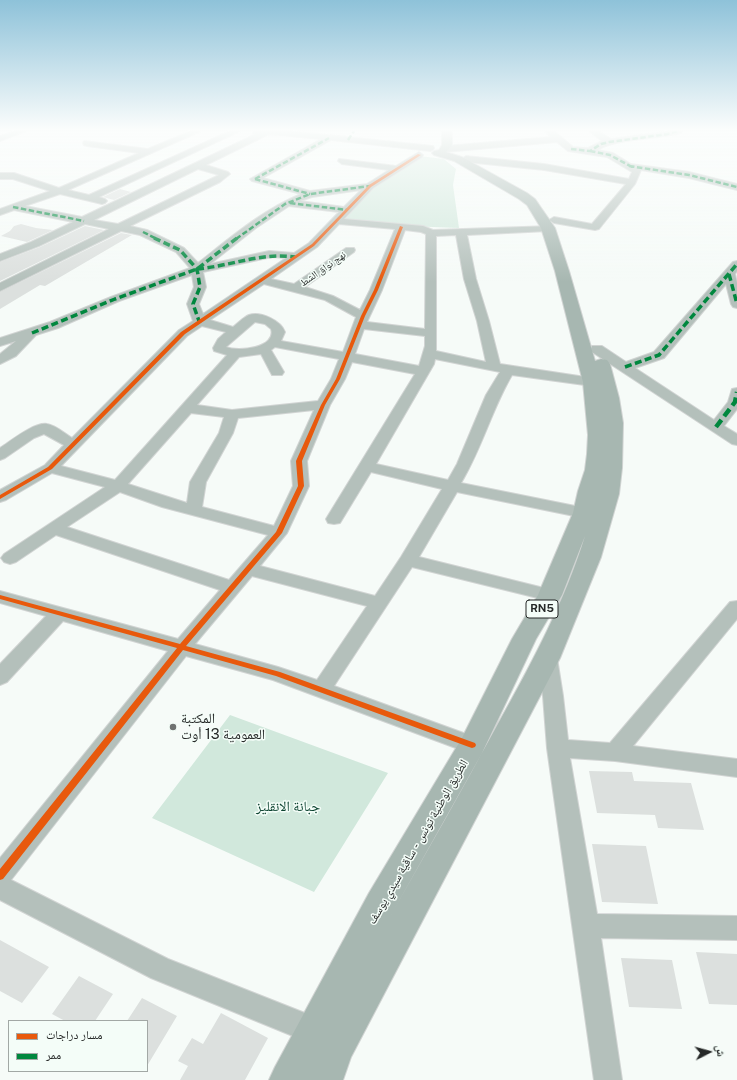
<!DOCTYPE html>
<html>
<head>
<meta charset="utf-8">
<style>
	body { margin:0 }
	#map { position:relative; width:737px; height:1080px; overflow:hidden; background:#f6fbf8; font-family:"Public Sans","Noto Naskh Arabic",sans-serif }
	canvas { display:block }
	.legend { position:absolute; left:8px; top:1020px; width:140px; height:52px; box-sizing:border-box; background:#f4fdf8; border:1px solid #a2a8a5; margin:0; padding:5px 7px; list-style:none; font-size:12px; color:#262928 }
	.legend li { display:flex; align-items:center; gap:8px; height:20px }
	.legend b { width:20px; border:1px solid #a2a8a5 }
	.north { position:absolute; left:689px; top:1032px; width:40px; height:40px; -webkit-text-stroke:3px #f4fdf8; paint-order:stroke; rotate:84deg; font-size:11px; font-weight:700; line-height:16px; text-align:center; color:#262928 }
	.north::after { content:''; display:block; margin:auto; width:14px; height:18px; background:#262928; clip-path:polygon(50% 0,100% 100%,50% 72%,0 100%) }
</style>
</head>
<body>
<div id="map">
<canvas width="737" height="1080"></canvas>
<ul class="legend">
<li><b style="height:5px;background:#e8590c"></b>مسار دراجات</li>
<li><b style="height:5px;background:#00873e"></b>ممر</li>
</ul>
<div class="north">ش</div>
</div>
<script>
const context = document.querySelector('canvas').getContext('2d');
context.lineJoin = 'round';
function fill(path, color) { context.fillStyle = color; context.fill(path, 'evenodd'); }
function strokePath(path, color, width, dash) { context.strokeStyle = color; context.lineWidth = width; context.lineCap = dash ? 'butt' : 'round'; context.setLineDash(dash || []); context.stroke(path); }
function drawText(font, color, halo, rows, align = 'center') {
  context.font = font + ' "Public Sans","Noto Naskh Arabic",sans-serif'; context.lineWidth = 3; context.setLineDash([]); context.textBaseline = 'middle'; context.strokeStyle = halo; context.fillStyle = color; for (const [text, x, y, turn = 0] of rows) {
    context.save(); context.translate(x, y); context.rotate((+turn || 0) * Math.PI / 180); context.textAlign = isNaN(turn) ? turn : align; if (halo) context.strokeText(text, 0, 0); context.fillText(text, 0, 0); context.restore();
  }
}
fill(new Path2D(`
	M419,156L444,159L456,169L453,185L459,228L380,225L344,221L373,186Z
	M230,715L388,773L314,892L152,818Z`), '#d1e8dc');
fill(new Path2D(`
	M120,189L131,192L114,200L103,197Z
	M21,224L36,228L53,230L27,242L1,236L10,231L14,226Z
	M85,226L104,230L0,281V262L40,247Z
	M121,233L132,235L45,286L40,285L0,309V292Z
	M589,771L632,772L634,781L691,783L704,830L658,828L655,815L597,813Z
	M592,844L646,846L658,904L602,902Z
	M0,940L49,967L22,1003L0,991Z
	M696,952L737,954V1005L709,1004Z
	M621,958L672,960L682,1009L629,1007Z
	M79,976L113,994L95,1021H65L52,1014Z
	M142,998L177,1016L147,1066V1021H127Z
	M221,1013L268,1038L245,1080H180L188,1066L178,1061L192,1038L203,1044Z`), '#dce0de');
const street = new Path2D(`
	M15,131H26L0,141V136Z
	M191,131H201L68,190L89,195L230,131H240L99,197L105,199L107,201L105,203L102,204L60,194L25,206L82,217L256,134H253V131H289L433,146L434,148L433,150L430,151L331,140L263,178L310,191L367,184L389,170L342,164L338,161L339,159L396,166L419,152L423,155L422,157L373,188L344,219L423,226L433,230L552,226L553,228L552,230L548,231L467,235L476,279L489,321L500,364L592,378L597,379L599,382L597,385L592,386L512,375C492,409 482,448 461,483L590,509L592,513L590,517L584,518L457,492L419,557L556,591L559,595L556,599L550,601L412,567L334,686L480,739L483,745L480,751L472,754L273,680L186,656L11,880L168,959L325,1021L329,1031L325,1041L315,1045L151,978L0,900V858L168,651L63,621L7,682L0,685V664L46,616L0,603V591L178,639L220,590L56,535L16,562L10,564L4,562L1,558L4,554L105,487L52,473L6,500L0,502V490L45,465L64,445L44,434L34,438L5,458L0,460V448C11,441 34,422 47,424C55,425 64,433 72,438L179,330L193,321L187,304L194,287L192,275L119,301L58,328L36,335L16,356L0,364V354L16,341L0,346V338L50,322L111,297L190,268L176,252L140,235L121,231L0,291V283L109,229L85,224L39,246L0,261V254L31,242L73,222L14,210L0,215V209L50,191L13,179H0V173H14L59,188L139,153L87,146L84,145L83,143L84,141L148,149ZM269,134L321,139L250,179L252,181L301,194C262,210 230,238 198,263L184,248L147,230L130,226L220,182L230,174L228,172L206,165ZM198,169L219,175L118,224L94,220ZM361,190L344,207L300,201L312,197ZM289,206L339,212L309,243L294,253L269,251L210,264L256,228ZM339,224L395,229L370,290L360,310L333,296L305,287L354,252L355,250L354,248H346L294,284L271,279L317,247ZM405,230L421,232L426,234L425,329L367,322L382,290ZM456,235L464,279L477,321L486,362L436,351V236ZM272,257L286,258L203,314L199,304L206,287L203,272ZM264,284L325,300L356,317L343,352L281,341L285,332C281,321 261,311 249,315C244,317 238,323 233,327L210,320ZM255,322L265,324L271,329C277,348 238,352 226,347ZM202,326L226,332L218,339L213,348L214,351L227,355L115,480L61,466L187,336ZM364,329L425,336V346L419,366L355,354ZM275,347L339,359L331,379L318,401L232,410L197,405L239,357L261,354L272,375H282L284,372L271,350ZM435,359L500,372L486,395L457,464L448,480L376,464L434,364ZM352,362L415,374L326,519L328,523L334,524L340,523L371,472L442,489L401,557L375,596L260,566L287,533L309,486L307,461L330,405L345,379ZM314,410L291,461L293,486L274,526L202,507L206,482L233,433L238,418ZM191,413L224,417L219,433L190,482L187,503L128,484ZM120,492L162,507L268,535L229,580L67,527ZM252,576L367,606L317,680L278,667L195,644Z
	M545,131H554L573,147L588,148L602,141L589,131H598L611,139L670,131H682L681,133C658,139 615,139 598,150L613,153L631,164L689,172L737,184V190L689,178L641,170L635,184L599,229L595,230L554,223L549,220L554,217L592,224L626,184L544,170L466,162L462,159L466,156L544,164L629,179L632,172L607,157L568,151L557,142L445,152L441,149L445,146L551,137Z
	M737,261V271L735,274L737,283V308L733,307L731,304L726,284L664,358L635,368L714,420L728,402L732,389L737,388V409L724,426L737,434V445L732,444L592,352L591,349L592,346H602L626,362L654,352L733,262Z
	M737,601V619L633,746L737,759V777L615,761L570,758L597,914L737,916V940L601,938L622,1080H594L547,748L543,696L537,658L540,653L547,651L554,653L557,658L563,696L568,740L610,743L730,602Z`);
const primary = new Path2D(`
	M442,131H452V145L446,152L462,157L527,193L535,199L555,228L569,271L595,361L601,359L607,360L610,364L619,398L623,423L622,468L619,494L601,557L560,658L351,1057L343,1080H269L275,1067L369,893L462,738L512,639L538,595L573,513L578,491L585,470L587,454L588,435L583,382L555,271L541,228L527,205L519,199L454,161L434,155L432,153L434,151L439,150L442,145ZM585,536C565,601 532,663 499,722C464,787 427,851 391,915L482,753L536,639L562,595Z`);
strokePath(street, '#d1d4d3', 2);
strokePath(primary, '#d1d4d3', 2);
fill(street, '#b4c0bb');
fill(primary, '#a7b7b1');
strokePath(new Path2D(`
	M348,140L354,131
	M571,149L590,151L601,144L609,142L667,134L678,131
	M590,151L610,155L632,167
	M629,166L689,175L737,187
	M255,179L329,138
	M255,179L310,194
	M290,203L347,210
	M13,207L84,221
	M143,232L157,239
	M236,239L285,204L310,194L370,186`), '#00873e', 2.5, [5.5, 2.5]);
strokePath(new Path2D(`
	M154,238L180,250L197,269L200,287L193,304L199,321
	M197,269C231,266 261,252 295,257
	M729,274L737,304
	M32,333L115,299L197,269L237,238
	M625,367L659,355L737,264`), '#00873e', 3.5, [7, 3.5]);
strokePath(new Path2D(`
	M716,427L735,402L737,392`), '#00873e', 4.5, [9, 4.5]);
fill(new Path2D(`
	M418,154L421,155L371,187L314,246L185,334L52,469L0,499V495L48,467L181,332L312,244L369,185Z
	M400,226L403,227L378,290L365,316L340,379L325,405L302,461L304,486L282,533L186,646L280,672L475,743L476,745L475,747L472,748L469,747L276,676L183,650L3,879L0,880V869L177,648L0,599V595L180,644L276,532L298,486L296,461L321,405L336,379L361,316L374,290Z`), '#e8590c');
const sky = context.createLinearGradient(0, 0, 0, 282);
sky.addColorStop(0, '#8ec2d9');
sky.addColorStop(0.46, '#fbfdfc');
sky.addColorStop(1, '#fbfdfc00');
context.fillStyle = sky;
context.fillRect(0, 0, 737, 282);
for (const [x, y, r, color] of [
	[173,727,4,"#6f7271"]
]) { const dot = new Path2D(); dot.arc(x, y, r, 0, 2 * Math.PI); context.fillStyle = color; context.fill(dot); strokePath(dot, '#f4fdf8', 1.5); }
drawText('10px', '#262928', '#f4fdf8', [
	["نهج نواق الشط",323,269,-35]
]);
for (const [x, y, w] of [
	[542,609,32]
]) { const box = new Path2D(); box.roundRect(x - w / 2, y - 9, w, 18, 3); context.fillStyle = '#f4fdf8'; context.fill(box); strokePath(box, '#262928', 1); }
drawText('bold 11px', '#262928', null, [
	["RN5",542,609]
]);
drawText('12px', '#262928', '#f4fdf8', [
	["الطريق الوطنية تونس - ساقية سيدي يوسف",418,842,-60]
]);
drawText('14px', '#262928', '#f4fdf8', [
	["المكتبة",181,719],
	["العمومية 13 أوت",181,735]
], 'left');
drawText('14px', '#0c4330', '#f4fdf8', [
	["جبانة الانقليز",288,807]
]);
</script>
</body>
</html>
